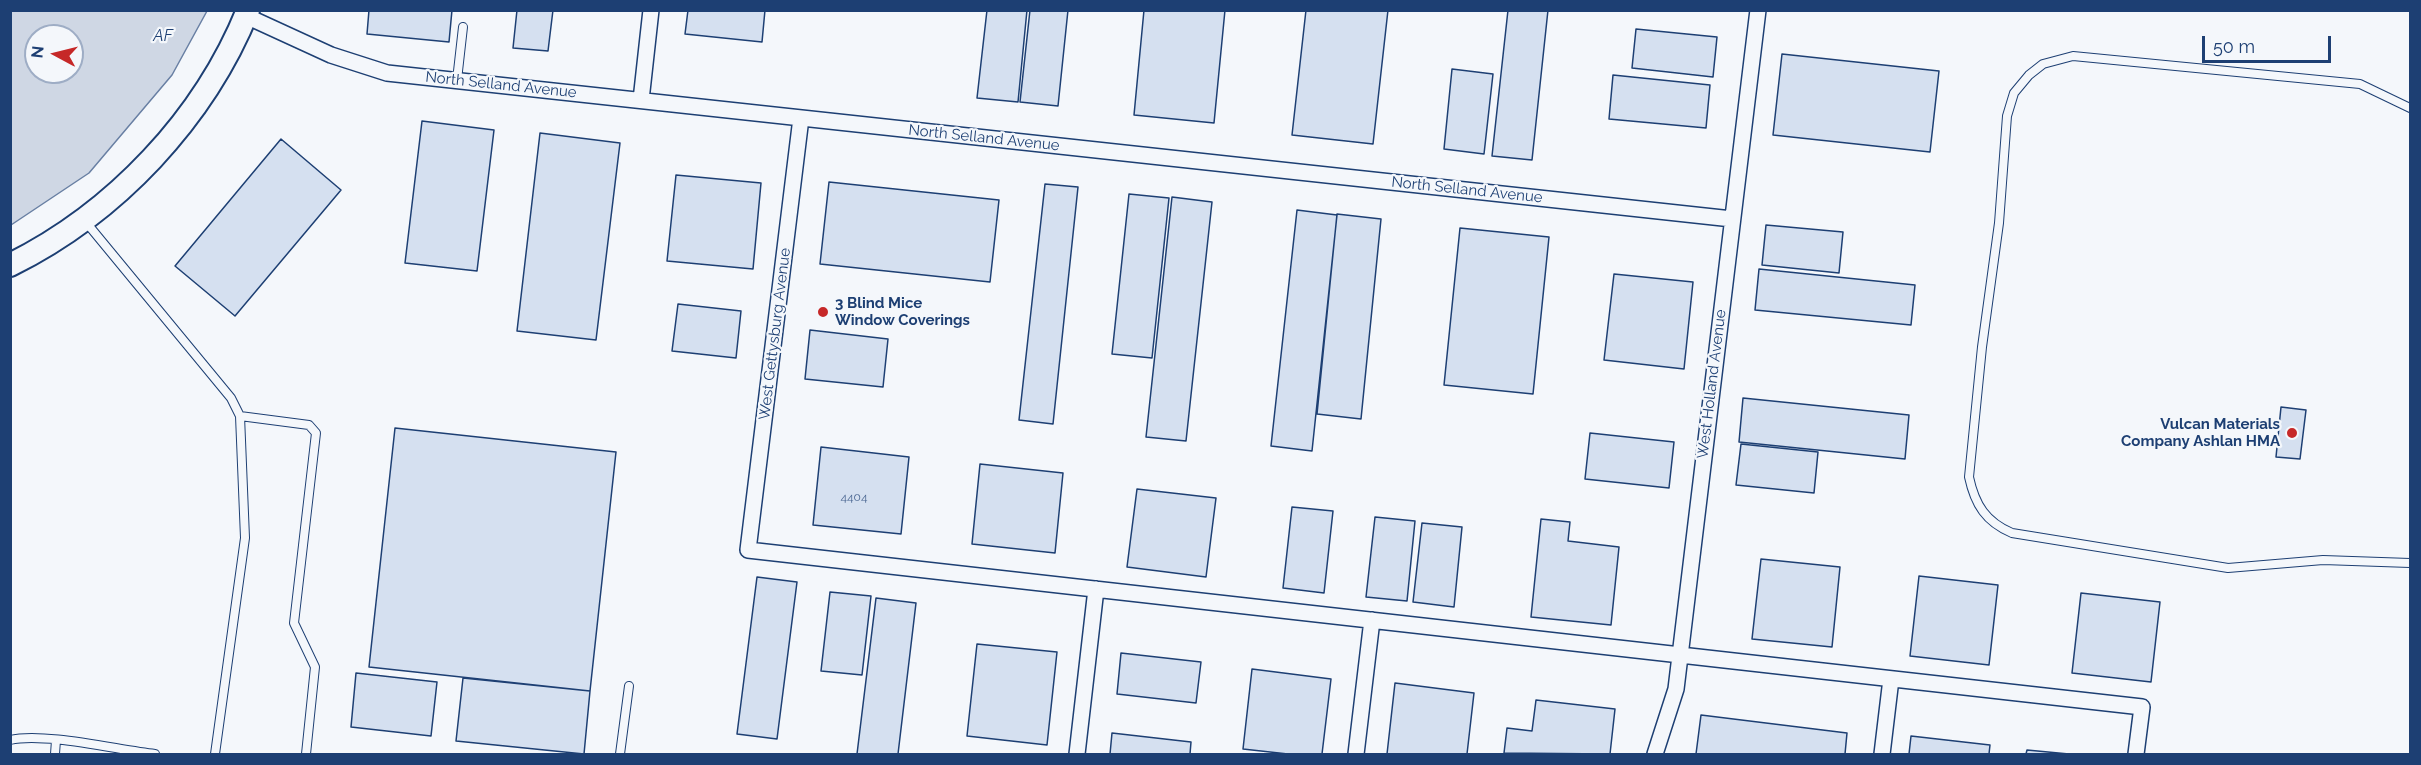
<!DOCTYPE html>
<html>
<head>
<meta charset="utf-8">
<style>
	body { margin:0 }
	#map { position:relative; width:2421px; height:765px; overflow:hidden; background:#f4f7fb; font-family:Raleway,sans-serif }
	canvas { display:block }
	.frame { position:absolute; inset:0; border:12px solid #1d3f73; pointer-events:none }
	.north { position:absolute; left:24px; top:24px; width:60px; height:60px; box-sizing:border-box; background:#f4f7fb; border:2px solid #9eadc5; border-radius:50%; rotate:277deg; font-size:16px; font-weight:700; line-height:24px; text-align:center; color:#1d3f73 }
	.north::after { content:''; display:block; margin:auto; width:21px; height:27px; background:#c62828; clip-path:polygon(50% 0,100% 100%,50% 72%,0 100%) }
	.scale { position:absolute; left:2202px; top:36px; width:129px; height:27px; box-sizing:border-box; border:3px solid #1d3f73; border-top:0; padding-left:8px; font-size:18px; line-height:21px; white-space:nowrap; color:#1d3f73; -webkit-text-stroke:4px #f4f7fb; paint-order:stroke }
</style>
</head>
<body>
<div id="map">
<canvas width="2421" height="765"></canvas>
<div class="frame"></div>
<div class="north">N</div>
<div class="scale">50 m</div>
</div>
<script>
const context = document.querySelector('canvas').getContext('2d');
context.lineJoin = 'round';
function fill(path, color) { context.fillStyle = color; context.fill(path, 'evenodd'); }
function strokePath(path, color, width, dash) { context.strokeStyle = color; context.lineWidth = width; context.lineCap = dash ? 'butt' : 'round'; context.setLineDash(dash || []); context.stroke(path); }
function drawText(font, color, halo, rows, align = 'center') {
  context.font = font + ' Raleway,sans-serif'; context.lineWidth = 4.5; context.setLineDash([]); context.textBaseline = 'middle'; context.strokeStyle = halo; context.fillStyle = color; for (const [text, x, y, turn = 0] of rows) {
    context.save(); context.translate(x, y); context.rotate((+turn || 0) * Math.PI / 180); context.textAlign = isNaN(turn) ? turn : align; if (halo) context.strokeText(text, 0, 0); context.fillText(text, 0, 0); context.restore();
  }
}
const water = new Path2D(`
	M11,10L207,11L172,75L89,173L11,225ZM36,36H72V72H36Z`);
fill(water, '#cfd7e4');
strokePath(water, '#687fa3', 1.5);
const building = new Path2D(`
	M369,10H452L449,42L367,34Z
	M517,10H553L548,51L513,48Z
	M688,10H765L762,42L685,34Z
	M987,10H1027L1018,102L977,98Z
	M1030,10H1068L1058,106L1020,102Z
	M1144,10H1225L1214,123L1134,115Z
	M1306,10H1388L1373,144L1292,135Z
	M1508,10H1548L1532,160L1492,156Z
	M1636,29L1717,37L1713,77L1632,68Z
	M1782,54L1939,71L1930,152L1773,135Z
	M1452,69L1493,74L1484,154L1444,149Z
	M1613,75L1710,85L1706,128L1609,119Z
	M422,121L494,130L477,271L405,263Z
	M540,133L620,143L596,340L517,331Z
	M281,139L341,190L235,316L175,266Z
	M676,175L761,183L753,269L667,261Z
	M829,182L999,200L990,282L820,264Z
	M1045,184L1078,187L1053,424L1019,420Z
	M1129,194L1169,198L1152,358L1112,354Z
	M1172,197L1212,202L1186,441L1146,437Z
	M1297,210L1337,215L1312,451L1271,446Z
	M1337,214L1381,219L1361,419L1317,414Z
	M1766,225L1843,232L1839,273L1762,265Z
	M1460,228L1549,237L1533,394L1444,385Z
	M1759,269L1915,285L1911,325L1755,310Z
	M1614,274L1693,282L1684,369L1604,360Z
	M678,304L741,311L736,358L672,351Z
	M810,330L888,339L883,387L805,379Z
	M1743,398L1909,415L1905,459L1739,442Z
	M2281,407L2306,410L2300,459L2276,457Z
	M395,428L616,452L590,691L369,667Z
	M1590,433L1674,442L1669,488L1585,479Z
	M1741,444L1818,452L1814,493L1736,485Z
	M821,447L909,457L901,534L813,525Z
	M980,464L1063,473L1055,553L972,544Z
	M1137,489L1216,498L1206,577L1127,567Z
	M1292,507L1333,511L1324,593L1283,588Z
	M1375,517L1415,521L1407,601L1366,597Z
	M1541,519L1570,522L1568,541L1619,547L1611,625L1531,617Z
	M1422,523L1462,527L1454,607L1413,602Z
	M1761,559L1840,567L1832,647L1752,639Z
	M1919,576L1998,585L1989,665L1910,656Z
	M757,577L797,582L777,739L737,734Z
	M830,592L871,596L862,675L821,671Z
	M2081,593L2160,602L2151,682L2072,673Z
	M876,598L916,603L898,754H857Z
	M977,644L1057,652L1047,745L967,736Z
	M1121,653L1201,662L1196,703L1117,694Z
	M1252,669L1331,679L1322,754H1288L1243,749Z
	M356,673L437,682L431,736L351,727Z
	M463,678L590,691L584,754L456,741Z
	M1395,683L1474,693L1467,754H1387Z
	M1536,700L1615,709L1610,754L1504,753L1507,728L1532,731Z
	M1701,715L1847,733L1845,754H1696Z
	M1112,733L1191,742L1190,754H1110Z
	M1911,736L1990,745L1989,754H1909Z
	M2027,750L2069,754H2026Z`);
fill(building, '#d5e0f0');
strokePath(building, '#1d3f73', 1.5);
const lane = new Path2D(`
	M457,80L463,27
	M2410,108L2360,84L2073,56L2043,64L2029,75L2014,93L2007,116L1999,223L1982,347L1969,477C1975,505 1986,522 2012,533L2228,568L2323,560L2410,563
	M85,221L231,398L240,416L245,538L215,754
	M240,416L309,425L316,433L294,623L315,667L306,754
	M10,740C44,732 118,750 155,754
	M55,754L56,740
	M620,754L629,686`);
const street = new Path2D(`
	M246,16L331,55L387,73L1732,219
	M641,100L651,10
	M801,118L748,550L2142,707L2136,754
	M1077,754L1096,589
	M1356,754L1372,620
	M1655,754L1676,689L1758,10
	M1882,754L1891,679`);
const secondary = new Path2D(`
	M10,265C115,213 204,119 248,10`);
strokePath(lane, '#1d3f73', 10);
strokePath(street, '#1d3f73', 18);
strokePath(secondary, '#1d3f73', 26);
strokePath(lane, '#f4f7fb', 8);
strokePath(street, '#f4f7fb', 15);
strokePath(secondary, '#f4f7fb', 22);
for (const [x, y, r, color] of [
	[823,312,6,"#c62828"],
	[2292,433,6,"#c62828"]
]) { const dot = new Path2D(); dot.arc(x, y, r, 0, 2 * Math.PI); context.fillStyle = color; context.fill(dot); strokePath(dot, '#f4f7fb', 2); }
drawText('12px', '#4b6792', null, [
	["4404",854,497]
]);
drawText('15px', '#1d3f73', '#f4f7fb', [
	["North Selland Avenue",501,85,6],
	["North Selland Avenue",984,138,6],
	["North Selland Avenue",1467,190,6],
	["West Gettysburg Avenue",775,334,-83],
	["West Holland Avenue",1712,384,-83]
]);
drawText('bold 15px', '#1d3f73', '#f4f7fb', [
	["3 Blind Mice",835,303],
	["Window Coverings",835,320],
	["Vulcan Materials",2280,424,"right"],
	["Company Ashlan HMA",2280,441,"right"]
], 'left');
drawText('italic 16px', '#1d3f73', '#f4f7fb', [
	["AF",163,36]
]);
</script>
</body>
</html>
